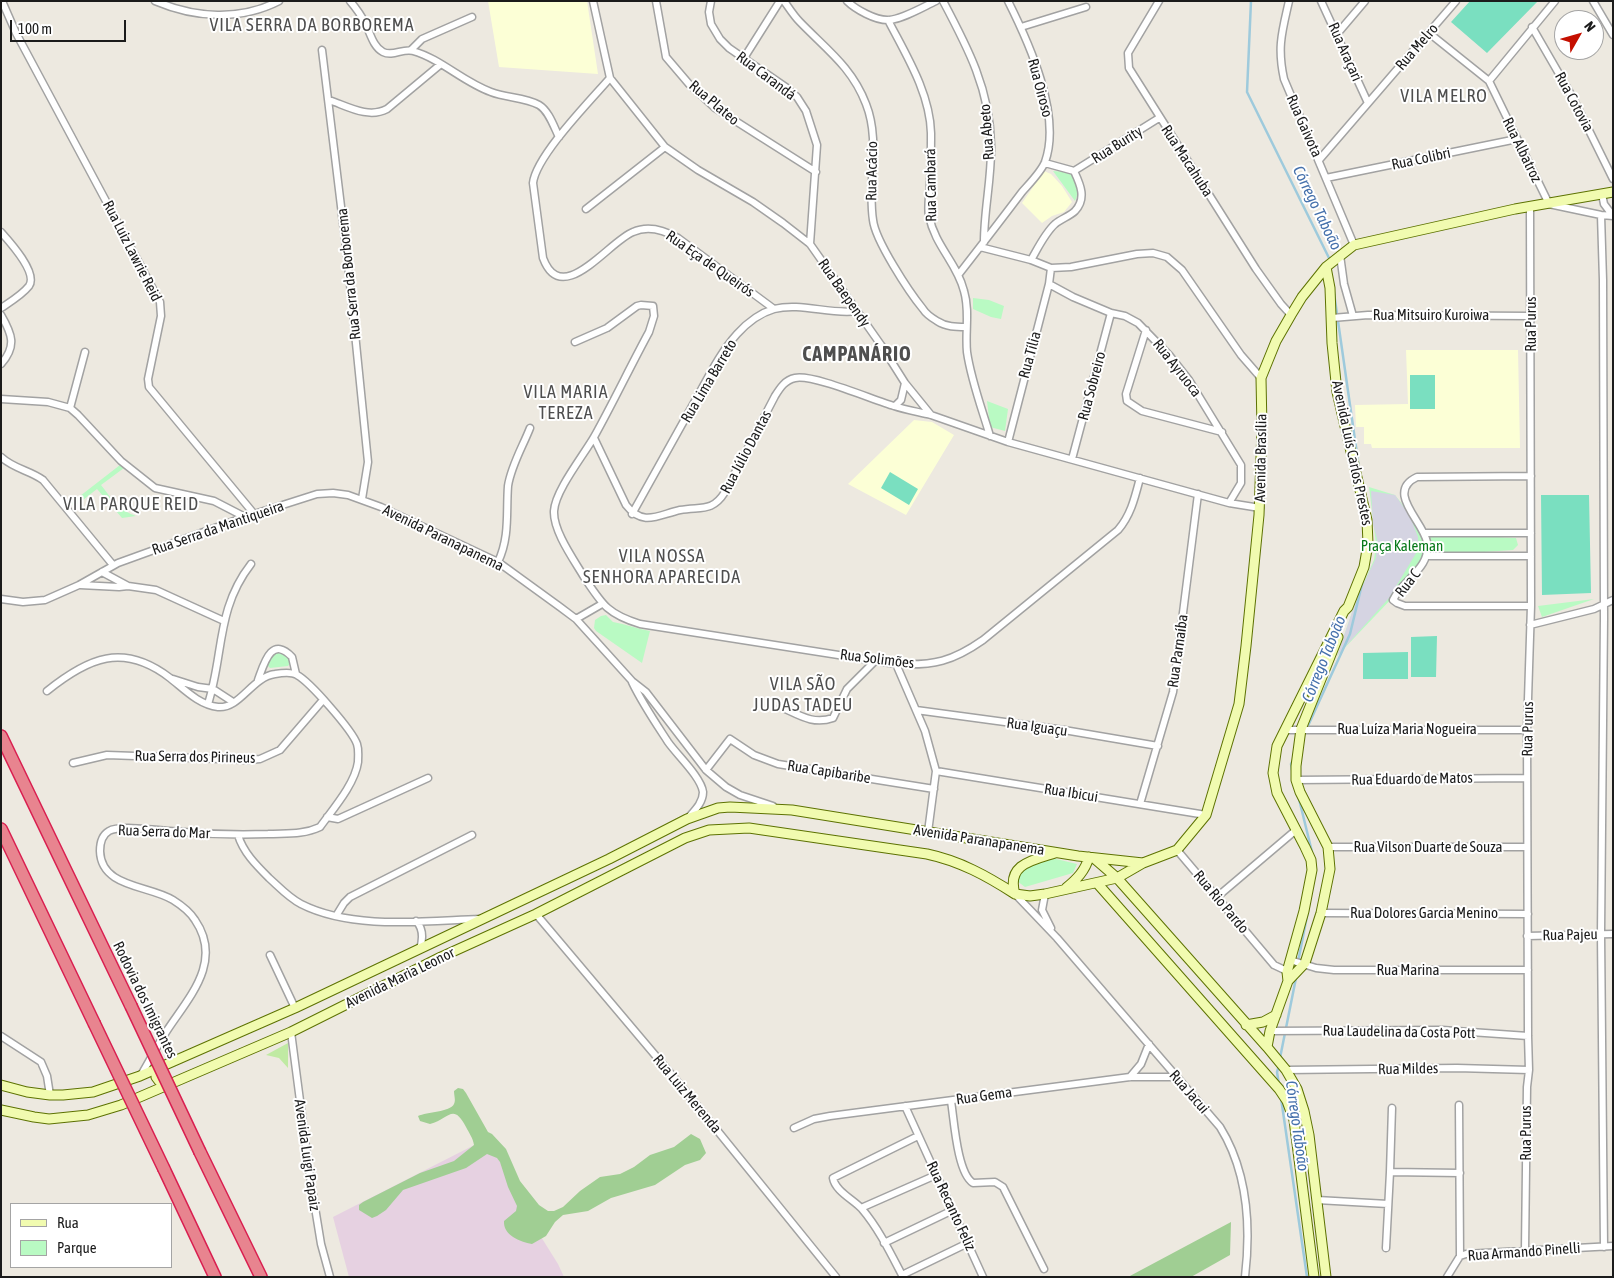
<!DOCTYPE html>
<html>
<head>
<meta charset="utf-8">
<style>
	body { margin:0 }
	#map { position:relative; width:1614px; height:1278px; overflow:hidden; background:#ede9e0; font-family:"Asap Condensed",sans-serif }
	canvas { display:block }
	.frame { position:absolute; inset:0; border:2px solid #1b1b1b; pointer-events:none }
	.legend { position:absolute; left:10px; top:1203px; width:162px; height:65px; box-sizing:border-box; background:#fff; border:1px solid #a4a4a4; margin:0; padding:6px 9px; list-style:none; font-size:15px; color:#1b1b1b }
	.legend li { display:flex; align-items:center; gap:10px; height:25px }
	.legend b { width:25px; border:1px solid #a4a4a4 }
	.north { position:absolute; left:1554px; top:10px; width:50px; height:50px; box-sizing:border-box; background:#fff; border:1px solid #a4a4a4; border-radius:50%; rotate:52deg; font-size:14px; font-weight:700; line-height:20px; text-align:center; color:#1b1b1b }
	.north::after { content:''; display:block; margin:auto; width:18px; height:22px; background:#c50f00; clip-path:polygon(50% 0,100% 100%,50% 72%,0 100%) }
	.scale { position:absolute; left:10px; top:20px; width:116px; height:22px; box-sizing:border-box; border:2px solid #1b1b1b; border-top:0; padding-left:6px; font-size:15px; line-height:18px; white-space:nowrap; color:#1b1b1b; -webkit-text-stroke:4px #fff; paint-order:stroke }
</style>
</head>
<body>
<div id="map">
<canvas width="1614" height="1278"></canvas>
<div class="frame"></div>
<ul class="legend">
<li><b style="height:6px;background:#f1fbb0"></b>Rua</li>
<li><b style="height:14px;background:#b9fac3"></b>Parque</li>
</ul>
<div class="north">N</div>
<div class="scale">100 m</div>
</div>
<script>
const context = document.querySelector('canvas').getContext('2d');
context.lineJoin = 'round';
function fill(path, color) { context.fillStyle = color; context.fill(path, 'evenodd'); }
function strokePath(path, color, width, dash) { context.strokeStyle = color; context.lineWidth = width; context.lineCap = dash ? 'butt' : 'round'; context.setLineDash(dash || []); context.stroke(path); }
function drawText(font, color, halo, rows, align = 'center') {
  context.font = font + ' "Asap Condensed",sans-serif'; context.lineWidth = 4; context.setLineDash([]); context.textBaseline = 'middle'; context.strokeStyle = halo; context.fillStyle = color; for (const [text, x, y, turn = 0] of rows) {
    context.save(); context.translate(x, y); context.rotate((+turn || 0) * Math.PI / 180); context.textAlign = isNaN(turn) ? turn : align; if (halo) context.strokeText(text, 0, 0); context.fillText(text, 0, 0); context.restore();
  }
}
fill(new Path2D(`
	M488,1138L533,1224L558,1264L564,1277H349L333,1217Z`), '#e6d1e1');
fill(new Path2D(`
	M488,1H587L598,74L499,67Z
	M1044,171L1051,174L1062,186L1072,202L1064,212L1052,216L1042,223L1022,203Z
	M1406,350H1518L1520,448H1372L1371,444H1364V427H1356L1355,405L1408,404Z
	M914,420L932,422L954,435L906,515L848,484Z`), '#fcffd6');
fill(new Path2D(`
	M288,1043V1068L279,1058L266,1055Z`), '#c0eaa3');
fill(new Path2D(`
	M458,1088L463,1089L466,1093L488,1132L492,1134L506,1149L520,1181L539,1205L548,1211H554L563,1207L580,1191L600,1177L620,1174L634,1167L650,1155L674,1147L691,1134L700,1139L706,1153L700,1160L685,1165L655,1185L611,1198L588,1211L563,1215L555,1222L546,1236L532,1244C520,1242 503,1235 504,1221L516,1211L517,1206L508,1187L500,1162L497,1158L487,1154L466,1168L403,1190L386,1210L377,1216L372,1218L359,1210V1205L363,1202L420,1173L454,1161L474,1145C473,1138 469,1133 466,1127C453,1102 449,1119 430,1124L420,1121L418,1116C427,1112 450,1112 454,1104C456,1100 454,1096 454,1091Z
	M1231,1222L1230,1255L1191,1277H1128Z`), '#a0ce93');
fill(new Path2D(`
	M1053,171L1066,172L1071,173C1077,183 1080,191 1075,201Z
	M973,298L989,300L1004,306L1001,319L991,317L973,309Z
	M987,401L1008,409L1005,431L990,427Z
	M120,465L124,468L101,485C111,498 120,511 136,516L122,518L97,489L74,507L71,503Z
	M1369,487L1395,495L1425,533L1516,538L1518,545L1513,550L1427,556L1414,575L1337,656L1358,595L1374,560L1376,544Z
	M1594,599L1542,617L1538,606Z
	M606,615L613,622C626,624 637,629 650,631L642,663L596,631L594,628L595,620L601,616Z
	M281,652L288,655L292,661L288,666L270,668L266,664L273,653Z
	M1052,858L1077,864L1073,873L1025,887L1017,881C1022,864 1036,862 1052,858Z`), '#b9fac3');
fill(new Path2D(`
	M1470,1H1538L1487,53L1451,22Z
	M1410,375H1435V409H1410Z
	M890,472L918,489L909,505L881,488Z
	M1541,495H1589L1591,593L1542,595Z
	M1437,636L1436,677H1411V637Z
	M1408,652V679H1363V653Z`), '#7adfc0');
fill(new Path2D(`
	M1371,491L1395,495L1410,516L1418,537V550L1389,598L1337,656L1358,595L1376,558L1377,539L1373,524Z`), '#d5d4e2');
strokePath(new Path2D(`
	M1251,1L1247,92L1330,260
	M1334,293L1359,468
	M1307,728L1350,634L1363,580
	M1292,770L1291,764L1294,758
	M1299,799L1312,852
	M1298,962L1308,911
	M1280,1058L1296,978
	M1279,1066L1277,1072L1279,1085
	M1281,1098L1307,1277`), '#9ecadc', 2.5);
const street = new Path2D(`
	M2,1L16,33L160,302L161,316L148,379L149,387L255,515
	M155,1C195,18 240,21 279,1
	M350,1C356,8 361,15 365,23C370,32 373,47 383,52C393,57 403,48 413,51C441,59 463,82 491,92C506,98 525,97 539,105C549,111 554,127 559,137
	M593,1L610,78L665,147L698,170L753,202L783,223L810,244L881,345L905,383L931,415L1008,442L1229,503L1260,508
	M656,1L666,57L689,84L715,108L816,172
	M711,1L709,12L711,24L720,39L729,48L787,88L797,97L806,111L817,145L810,244
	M784,1C789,8 794,16 800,22C826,49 852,67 866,104C881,142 867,181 873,220C875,240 909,292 923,309C926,314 932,318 937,321C946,327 956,327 966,327
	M847,1C855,9 876,21 889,20C903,19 923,7 936,1
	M943,1C968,48 990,90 991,144C992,177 984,209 984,242
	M1159,1L1128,53L1129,68L1256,269L1281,304L1291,315
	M1289,1C1282,32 1277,47 1284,79L1354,245
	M1321,1L1368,103
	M1555,1L1489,81L1549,204L1601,215L1613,216
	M1593,1L1613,35
	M888,20C906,55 930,93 931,133C931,149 931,166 930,182C930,193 927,206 929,216C935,246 957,263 964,291C970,311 965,332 967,352C971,380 982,409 990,436
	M1021,27L1086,7
	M1532,27L1573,98L1613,179
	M1429,33L1489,81
	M1337,34L1365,1
	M322,50L348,264L368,462L362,499
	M411,50L422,39L472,17
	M744,58L780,1
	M610,78C590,101 536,156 533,183L543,258C562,309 609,241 633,232C648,225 664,230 678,238L774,309
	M329,100C347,106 368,119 387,109L441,64
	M1319,160L1456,1
	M1074,171L1159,118
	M1326,178L1517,139
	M1602,194L1604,204L1613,216
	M586,209L665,147
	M1601,215L1603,280L1604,618L1601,934L1604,1247
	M1,232C10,242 38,273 29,286C22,295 10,302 1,308
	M980,247L1031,260L1051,268L1071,267L1137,254L1153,253L1167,257L1182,270L1241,355L1261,378
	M1340,255L1344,284L1353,316
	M1031,260C1038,248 1045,233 1055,224C1061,219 1070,216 1075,211C1087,198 1080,184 1074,171L1045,163
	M959,274C980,247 1001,220 1022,192C1029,184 1041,172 1045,162C1062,115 1029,43 1008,1
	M1049,284L1073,297L1111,313L1125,316L1138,323L1170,356L1189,380L1241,465V483L1229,503
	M1,315C12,334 17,346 1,364
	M1332,318L1368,315L1531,316
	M1146,330L1126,394L1127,401L1142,411L1222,432
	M575,342L607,328L637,306L641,305L653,306L654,316L649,332C630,367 613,403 594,437C583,456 555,491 554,511C553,531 574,560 584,577C602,604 607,614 640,624L896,664C934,666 953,661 983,640L1118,530C1131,515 1135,497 1140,478
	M1,399L48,402L70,408L78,415L121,461L155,488L214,501L245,517
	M895,406L901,400L905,383
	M70,408L85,352
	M594,438L626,505C643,527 658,515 680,510C700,506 712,513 725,492L775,396C780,388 785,380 795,378C813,374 873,400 894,406C906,410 919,412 931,415
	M1008,442L1049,284L1051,268
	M1,457C14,469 29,470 43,480L113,565
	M1072,459L1111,313
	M1531,476L1417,477C1385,492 1423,521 1427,542C1431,569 1403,579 1393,600L1397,603L1405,606H1531
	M632,514C653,476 674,439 695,401C708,378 719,354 737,334C747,323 760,313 774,309C801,302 830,315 857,311
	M1425,533H1531
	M1427,556H1531
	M498,562C510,537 506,512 508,486C511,466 523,446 530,428
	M102,572L128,586
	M80,585L119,587L128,586L156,590L224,621
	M1,599L23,602L45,600L79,585L118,563L245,517L317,494L333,493L348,495L381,507L498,562L560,607L576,619L632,681L646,692L706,770L726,787L740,795L773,806
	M576,619L602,604
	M1530,625L1594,609L1613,600
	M896,664L925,731L936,771L928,832
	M173,679L198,687L213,689L233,702
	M258,680C264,664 271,635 292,657L296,674
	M632,682C642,703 655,722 668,742C677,755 701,777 703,792C703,803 694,811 688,818
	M47,691C88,658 123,642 170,678C184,689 199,705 218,707C240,709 252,677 275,674C281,673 292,672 297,675C310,682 352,730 357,744C359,750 358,756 358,762C355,784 333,809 320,827C303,835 286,833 268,834C235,835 202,834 169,831C156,830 119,825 109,831C102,835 100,844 100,851C101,888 149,885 173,900C181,905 190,912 195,920C223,961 190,996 168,1029C158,1044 150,1060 141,1075
	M208,704C224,654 216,609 251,564
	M781,707C799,715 813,725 833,718L847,689L875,661
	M916,710L1064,730L1158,746
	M1287,730H1527
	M73,763L107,755L248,760L260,759L280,750L323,700
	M706,770L730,739L754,755L778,764L934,789
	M936,771L1206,815
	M1296,780L1527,778
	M1140,804L1173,692L1198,494
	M327,817L338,819L428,778
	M238,835C243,852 256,865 269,878C279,887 289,898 301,904C352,930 424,921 479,919
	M1328,847H1527
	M1177,850L1274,965L1291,973
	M1015,894L1057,938L1220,1127C1248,1172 1251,1226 1245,1277
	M1045,894L1042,910L1051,928
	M1217,897L1296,830
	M1321,913L1528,914
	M536,914L682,1087L836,1277
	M336,916L344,903L350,897L472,835
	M416,921C424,929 423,939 420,949
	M1527,936L1613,934
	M270,955L295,1008
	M1290,960L1316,968L1334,970H1528
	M1270,1031L1442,1030L1528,1036
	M291,1032L310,1177L321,1244L330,1277
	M1,1036L41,1062L47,1076L50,1095
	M1286,1070L1457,1068L1529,1070
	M1130,1077L1141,1064L1149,1044
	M951,1101C954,1119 957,1173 973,1183L995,1182L1003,1187L1044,1269
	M1459,1105L1460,1256
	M905,1106L983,1277
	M794,1128L814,1119L830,1116L1130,1077H1176
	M1390,1172L1460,1173
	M1317,1200L1388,1204
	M861,1208L936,1175
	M884,1243L953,1210
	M1386,1248L1390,1172L1392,1108
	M1525,1250L1527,1087L1529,1070L1528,1036L1527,730L1531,606L1530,207
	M902,1275L968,1243
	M903,1277C891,1254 879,1229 862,1209C854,1200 835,1191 833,1178L918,1136
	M1447,1277L1460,1256L1466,1254L1613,1246`);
const secondary = new Path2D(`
	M1095,859L1117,878L1267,1047L1286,1070L1297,1089L1304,1111L1309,1135L1326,1277
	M1097,883L1279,1089L1287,1101L1294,1120L1314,1277
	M1066,888C1077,879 1085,871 1089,857
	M1015,894C1006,864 1033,860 1055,853
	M1288,981L1305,963L1321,913L1330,869L1328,847L1300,792L1296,780V766L1301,729L1338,637
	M1246,1025L1263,1022L1276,1015
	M1267,1047L1270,1031L1288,981L1287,972L1304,911L1312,870L1311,860L1305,847L1277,793L1273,773L1277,746L1344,611L1348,607L1364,567L1368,544L1367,520L1337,392L1332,343L1330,288L1326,267
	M162,1067L157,1071L156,1077L159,1081L168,1086
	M1,1085L27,1092L50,1095H63L93,1092L140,1076L295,1008L609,859L687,819L718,808L730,807L792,810L1078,856L1143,863
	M1,1110L34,1117L49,1119L88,1115L121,1105L291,1032L441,957L536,914L685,838L709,830L749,828L927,854C960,861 987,876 1015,894L1030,896L1045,894L1117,878L1143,863L1177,850L1206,815L1239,704L1246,646L1259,515L1262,429L1261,378L1276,341L1291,315L1302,297L1326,267L1354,245L1515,209L1613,192`);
const highway = new Path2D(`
	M1,736L131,1006
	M1,829L94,1023
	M200,1152L261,1277
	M164,1169L215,1277`);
strokePath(street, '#a2a2a2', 9);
strokePath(secondary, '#5d7202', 11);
strokePath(highway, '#d91f50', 14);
strokePath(street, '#fff', 6);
strokePath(secondary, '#f1fbb0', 9);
strokePath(highway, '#e8848f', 11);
const highwayBridge = new Path2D(`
	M131,1006L200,1152
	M94,1023L164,1169`);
strokePath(highwayBridge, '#d91f50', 14, []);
strokePath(highwayBridge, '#e8848f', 11);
drawText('15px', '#1b1b1b', '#fff', [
	["Rua Melro",1417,47,-49],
	["Rua Araçari",1345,52,66],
	["Rua Carandá",766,76,37],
	["Rua Oiroso",1040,88,75],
	["Rua Cotovia",1574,102,62],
	["Rua Plateo",714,103,40],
	["Rua Gaivota",1304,126,66],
	["Rua Abeto",987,132,-94],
	["Rua Burity",1117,145,-32],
	["Rua Albatroz",1522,150,64],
	["Rua Colibri",1421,159,-12],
	["Rua Macahuba",1187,161,57],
	["Rua Acácio",872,171,-89],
	["Rua Cambará",931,185,-91],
	["Rua Luiz Lawrie Reid",132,251,63],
	["Rua Eça de Queirós",710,264,35],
	["Rua Serra da Borborema",349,274,-96],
	["Rua Baependy",844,293,55],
	["Rua Mitsuiro Kuroiwa",1431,315],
	["Rua Purus",1531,324,-90],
	["Rua Tília",1030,355,-75],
	["Rua Ayruoca",1177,368,52],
	["Rua Lima Barreto",709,381,-59],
	["Rua Sobreiro",1092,386,-75],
	["Rua Júlio Dantas",746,452,-62],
	["Avenida Luís Carlos Prestes",1352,453,78],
	["Avenida Brasília",1261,458,-89],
	["Rua Serra da Mantiqueira",218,528,-19],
	["Avenida Paranapanema",443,538,26],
	["Rua C",1408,583,-52],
	["Rua Parnaíba",1178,651,-82],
	["Rua Solimões",877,659,7],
	["Rua Iguaçu",1037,727,8],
	["Rua Luíza Maria Nogueira",1407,729],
	["Rua Purus",1528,729,-89],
	["Rua Serra dos Pirineus",195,757,1],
	["Rua Capibaribe",829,772,9],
	["Rua Eduardo de Matos",1412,779,-1],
	["Rua Ibicui",1071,793,9],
	["Rua Serra do Mar",164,832,2],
	["Avenida Paranapanema",979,840,9],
	["Rua Vilson Duarte de Souza",1428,847],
	["Rua Rio Pardo",1221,902,50],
	["Rua Dolores Garcia Menino",1424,913],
	["Rua Pajeu",1570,935,-1],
	["Rua Marina",1408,970],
	["Avenida Maria Leonor",400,978,-26],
	["Rodovia dos Imigrantes",145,1000,64],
	["Rua Laudelina da Costa Pott",1399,1032,1],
	["Rua Mildes",1408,1069,-1],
	["Rua Jacui",1189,1092,49],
	["Rua Luiz Merenda",687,1094,50],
	["Rua Gema",984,1096,-8],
	["Rua Purus",1526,1133,-90],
	["Avenida Luigi Papaiz",307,1155,82],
	["Rua Recanto Feliz",951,1206,65],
	["Rua Armando Pinelli",1524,1252,-4]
]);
drawText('15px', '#08791a', '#fff', [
	["Praça Kaleman",1402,546]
]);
drawText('italic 16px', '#4671ac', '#fff', [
	["Córrego Taboão",1317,208,64],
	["Córrego Taboão",1324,659,-68],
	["Córrego Taboão",1297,1126,82]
]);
context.letterSpacing = '1px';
drawText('18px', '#4e4e4e', '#fff', [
	["VILA SERRA DA BORBOREMA",312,25],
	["VILA MELRO",1444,96],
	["VILA MARIA",566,392],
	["TEREZA",566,413],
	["VILA PARQUE REID",131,504],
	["VILA NOSSA",662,556],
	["SENHORA APARECIDA",662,577],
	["VILA SÃO",803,684],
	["JUDAS TADEU",803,705]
]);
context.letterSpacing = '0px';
context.letterSpacing = '1px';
drawText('bold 20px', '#4e4e4e', '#fff', [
	["CAMPANÁRIO",857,355]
]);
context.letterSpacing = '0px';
</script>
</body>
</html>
